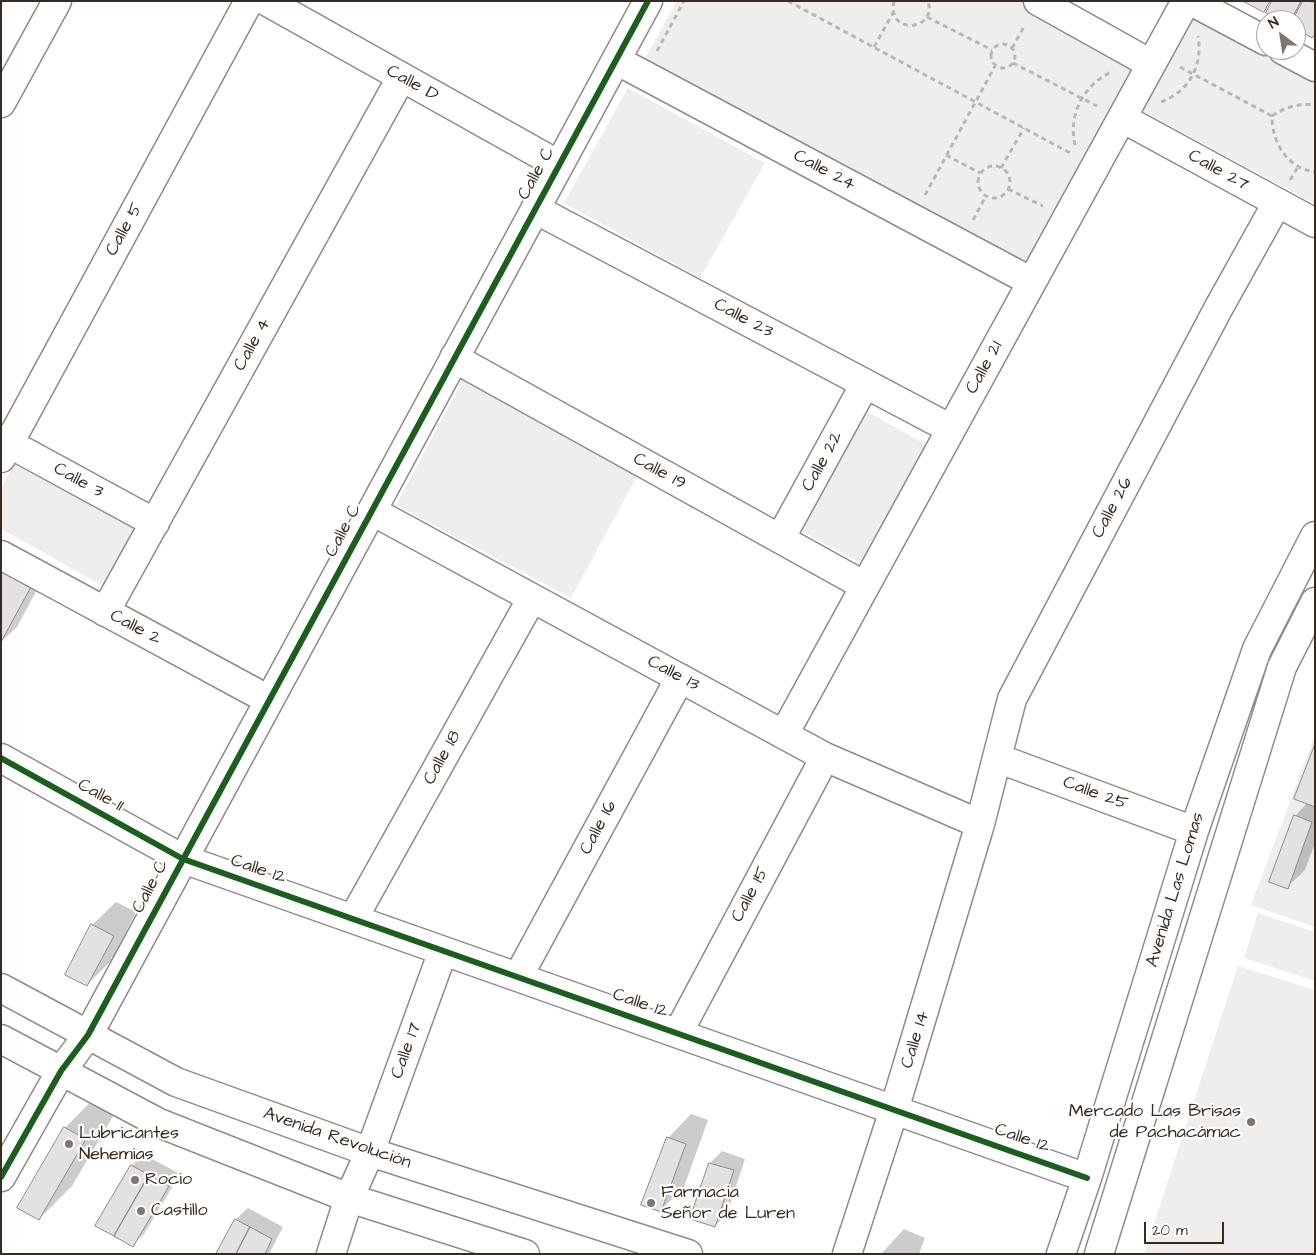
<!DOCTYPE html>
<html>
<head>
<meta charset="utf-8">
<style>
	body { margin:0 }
	#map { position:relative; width:1316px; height:1255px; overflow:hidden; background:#fff; font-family:"Architects Daughter",sans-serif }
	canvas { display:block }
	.frame { position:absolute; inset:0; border:2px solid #3b2a1e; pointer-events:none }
	.north { position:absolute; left:1256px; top:10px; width:50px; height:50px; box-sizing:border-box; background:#fff; border:1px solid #b1aaa5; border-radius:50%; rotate:329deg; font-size:14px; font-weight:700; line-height:20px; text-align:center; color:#3b2a1e }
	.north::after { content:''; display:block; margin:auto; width:18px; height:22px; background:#80756d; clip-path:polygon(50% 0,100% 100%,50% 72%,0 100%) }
	.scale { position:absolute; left:1144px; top:1222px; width:80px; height:22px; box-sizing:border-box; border:2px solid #3b2a1e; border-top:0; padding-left:6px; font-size:15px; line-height:18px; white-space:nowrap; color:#3b2a1e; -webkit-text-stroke:4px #fff; paint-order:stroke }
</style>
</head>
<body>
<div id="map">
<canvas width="1316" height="1255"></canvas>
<div class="frame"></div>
<div class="north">N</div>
<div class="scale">20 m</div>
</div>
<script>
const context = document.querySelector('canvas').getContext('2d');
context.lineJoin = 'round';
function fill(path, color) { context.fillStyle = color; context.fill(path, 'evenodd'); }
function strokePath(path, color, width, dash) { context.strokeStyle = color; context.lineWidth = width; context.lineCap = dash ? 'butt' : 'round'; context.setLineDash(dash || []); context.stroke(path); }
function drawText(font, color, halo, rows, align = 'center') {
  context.font = font + ' "Architects Daughter",sans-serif'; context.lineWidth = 4.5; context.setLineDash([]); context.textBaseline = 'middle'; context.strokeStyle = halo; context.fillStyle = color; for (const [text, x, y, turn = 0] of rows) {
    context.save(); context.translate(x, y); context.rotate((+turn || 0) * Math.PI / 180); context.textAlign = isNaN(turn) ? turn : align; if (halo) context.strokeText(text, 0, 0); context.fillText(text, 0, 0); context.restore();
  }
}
fill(new Path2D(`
	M677,1H1020L1136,64L1025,266L644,60Z
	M1189,13L1315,81V204L1137,108Z
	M628,88L765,163L700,278L564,203Z
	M465,376L641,469L571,598L396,505Z
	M864,410L929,446L864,565L798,529Z
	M16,461L138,528L105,587L1,529V488Z
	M1315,735V927L1251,905Z
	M1258,913L1315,932V981L1244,958Z
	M1238,966L1315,990V1254H1144Z`), '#efeeed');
fill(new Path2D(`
	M1274,1H1315V34L1296,28L1295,20L1297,15L1292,20H1282Z
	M1,541L49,567L17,627L1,642Z
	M1315,748V843L1305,870L1287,887L1295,816L1307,803Z
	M116,902L136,912L111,961L87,985L92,925Z
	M98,1094L119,1106L72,1186L39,1219L65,1128Z
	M691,1114L708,1120L684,1187L660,1211L668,1138Z
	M722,1151L745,1159L727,1214L715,1226L692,1218L710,1163Z
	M143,1154L180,1174L144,1234L132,1245V1166Z
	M248,1208L283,1227L269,1254H217L236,1219Z
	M904,1229L925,1238L919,1254H881Z`), '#0003');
const building = new Path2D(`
	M1243,1H1270L1264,12Z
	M1272,1H1301L1291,20H1279L1266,13Z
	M1303,1L1315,2V34L1312,38L1296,29V20H1293Z
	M1,568L32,585L1,642Z
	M1315,744V807L1294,799Z
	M1294,815L1312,822L1288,889L1269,882Z
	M91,924L114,936L87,986L65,975Z
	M64,1127L86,1139L39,1220L17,1208Z
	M667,1137L686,1144L661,1212L641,1205Z
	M709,1163L734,1170L715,1227L690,1219Z
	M131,1165L149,1175L114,1236L95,1226Z
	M149,1175L169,1186L133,1247L114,1236Z
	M235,1219L250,1227L236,1254H216Z
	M250,1227L272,1239L265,1254H236Z`);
fill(building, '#e3e2e2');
strokePath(building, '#8e8b88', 1);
const minor = new Path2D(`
	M266,1L559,165
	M1038,1L1151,64
	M1191,1L1266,41
	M1283,50L1315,67
	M616,60L1032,282
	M1,103L57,1
	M1122,118L1315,223
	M535,209L951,429
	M454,358L865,586
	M1,439L155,523
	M1,458L249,1
	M372,511L825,757L980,824
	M780,539L865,384
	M1,555L269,700
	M105,612L401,78
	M784,734L1186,1
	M1,758L183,859L1087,1178
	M997,758L1194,831
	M353,919L532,598
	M518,977L680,678
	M1,988L176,1082L370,1152L688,1254
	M678,1033L825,757
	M1,1039L159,1123L349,1198L525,1254
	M1,1177L61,1071L88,1035L648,1
	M331,1254L349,1198L370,1152L443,951
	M847,1254L894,1110L980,824L1012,699L1218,309L1277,203
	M1061,1254L1087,1178L1194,831L1257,649L1315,536
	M1099,1254L1282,667L1315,602`);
strokePath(minor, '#8e8b88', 31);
strokePath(new Path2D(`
	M788,1L1072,154
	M894,1C886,36 938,31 928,1
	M927,17L992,50
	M991 56a12 12 0 1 1 24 0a12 12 0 1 1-24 0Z
	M874,47L893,13
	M1012,48L1025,25
	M657,51L684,1
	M1013,63L1097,106
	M1180,67L1272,116C1272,143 1287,168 1315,172
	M1161,102C1190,91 1203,65 1198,36
	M1272,116C1286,107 1298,103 1315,105
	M1075,145C1068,114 1083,86 1111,72
	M946,155L980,173
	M978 182a16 16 0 1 1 32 0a16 16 0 1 1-32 0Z
	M1001,168L1024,128
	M1290,180L1298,167
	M1008,189L1043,206
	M925,195L995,66
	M973,220L986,196`), '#b9b8b6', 3, [5, 4]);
strokePath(minor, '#fff', 28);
strokePath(new Path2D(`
	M1,758L183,859L1087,1178
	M1,1177L61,1071L88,1035L648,1`), '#1b5e20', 6);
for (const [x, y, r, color] of [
	[1251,1122,5,"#80756d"],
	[69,1144,5,"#80756d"],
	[135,1180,5,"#80756d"],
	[651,1203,5,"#80756d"],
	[141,1211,5,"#80756d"]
]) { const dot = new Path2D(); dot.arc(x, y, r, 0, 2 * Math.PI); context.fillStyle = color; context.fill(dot); strokePath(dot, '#fff', 2); }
drawText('18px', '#3b2a1e', '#fff', [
	["Calle D",412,84,29],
	["Calle 24",824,171,28],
	["Calle 27",1218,171,29],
	["Calle C",537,174,-61],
	["Calle 5",125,230,-61],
	["Calle 23",743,319,28],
	["Calle 4",253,345,-61],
	["Calle 21",985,368,-61],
	["Calle 22",823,462,-61],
	["Calle 19",659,472,29],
	["Calle 3",78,481,29],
	["Calle 26",1113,508,-62],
	["Calle C",344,531,-62],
	["Calle 2",135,628,28],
	["Calle 13",673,674,28],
	["Calle 18",443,758,-61],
	["Calle 25",1095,794,20],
	["Calle 11",100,796,29],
	["Calle 16",599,828,-62],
	["Calle 12",258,870,19],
	["Calle C",151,887,-62],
	["Avenida Las Lomas",1176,890,-73],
	["Calle 15",751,895,-62],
	["Calle 12",640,1004,19],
	["Calle 14",916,1040,-73],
	["Calle 17",407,1051,-70],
	["Avenida Revolución",337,1139,19],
	["Calle 12",1022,1139,19]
]);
drawText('18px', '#3b2a1e', '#fff', [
	["Mercado Las Brisas",1241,1112,"right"],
	["de Pachacámac",1241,1133,"right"],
	["Lubricantes",79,1134],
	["Nehemias",79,1155],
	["Rocio",145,1180],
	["Farmacia",661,1193],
	["Señor de Luren",661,1214],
	["Castillo",151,1211]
], 'left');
</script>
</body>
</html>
